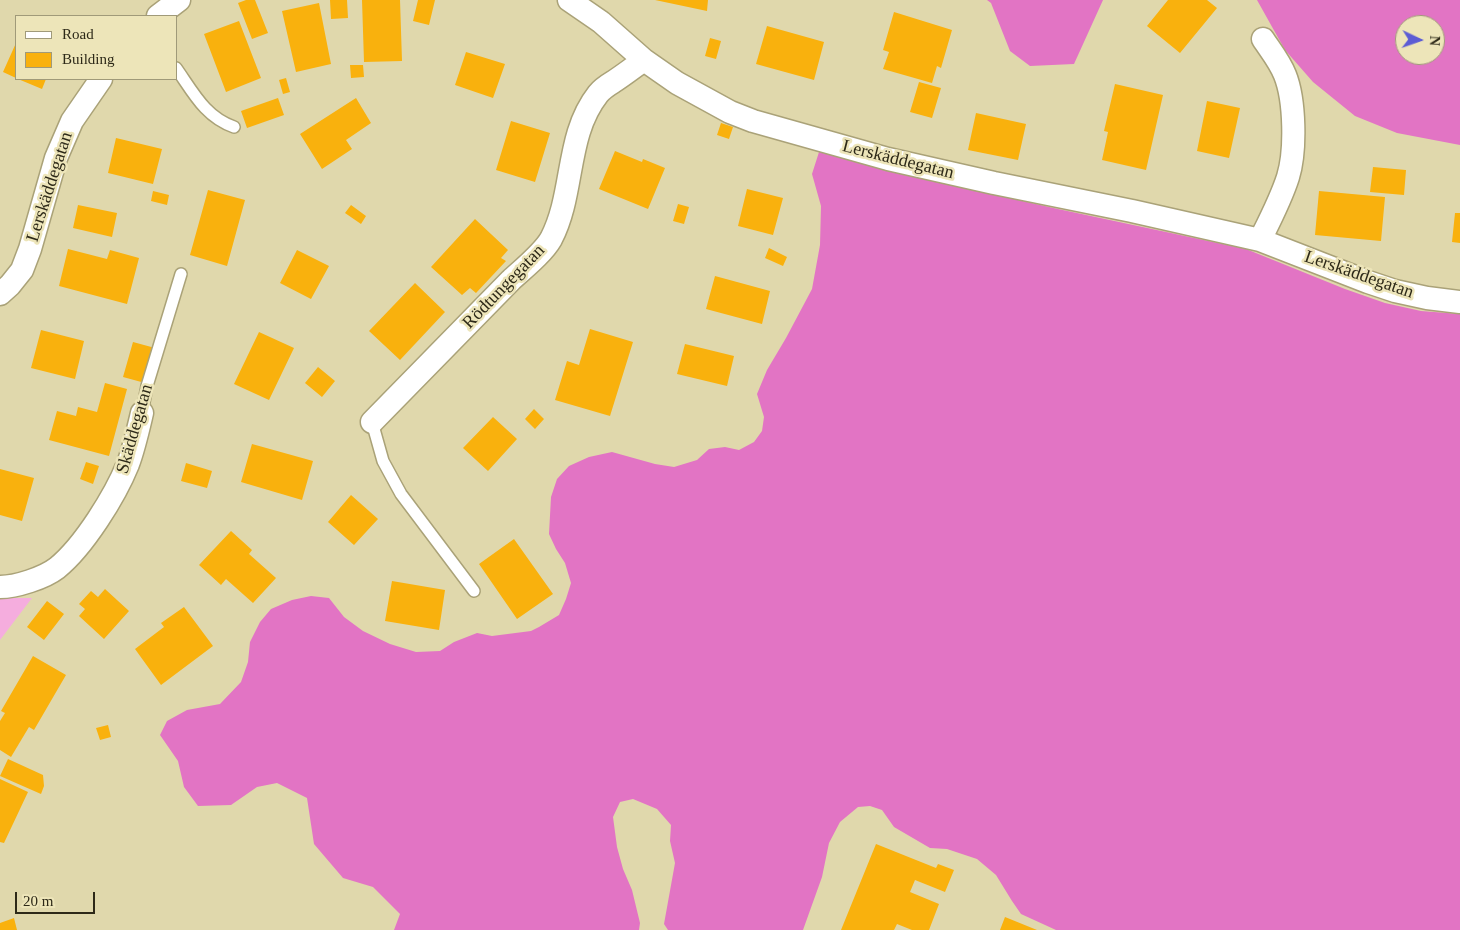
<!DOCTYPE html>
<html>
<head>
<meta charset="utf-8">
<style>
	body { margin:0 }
	#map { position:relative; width:1460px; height:930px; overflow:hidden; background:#e0d8ac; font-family:"Times New Roman",serif }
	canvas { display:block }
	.legend { position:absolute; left:15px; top:15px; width:162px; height:65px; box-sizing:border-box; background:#ede5b9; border:1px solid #a09a79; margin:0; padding:6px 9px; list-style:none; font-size:15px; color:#2d2918 }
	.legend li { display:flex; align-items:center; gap:10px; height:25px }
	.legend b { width:25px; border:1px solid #a09a79 }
	.north { position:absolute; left:1395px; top:15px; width:50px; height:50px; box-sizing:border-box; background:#ede5b9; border:1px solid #a09a79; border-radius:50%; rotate:93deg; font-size:14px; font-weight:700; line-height:20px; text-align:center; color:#2d2918 }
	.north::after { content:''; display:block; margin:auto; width:18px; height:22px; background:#5c5cd4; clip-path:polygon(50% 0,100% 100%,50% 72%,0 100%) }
	.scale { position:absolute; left:15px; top:892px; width:80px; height:22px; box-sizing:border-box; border:2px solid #2d2918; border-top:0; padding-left:6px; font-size:15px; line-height:18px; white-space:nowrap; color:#2d2918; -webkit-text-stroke:4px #ede5b9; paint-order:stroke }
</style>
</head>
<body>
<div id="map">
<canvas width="1460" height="930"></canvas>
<ul class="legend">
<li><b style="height:6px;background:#fff"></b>Road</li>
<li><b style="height:14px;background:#f9b10d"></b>Building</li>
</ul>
<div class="north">N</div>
<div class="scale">20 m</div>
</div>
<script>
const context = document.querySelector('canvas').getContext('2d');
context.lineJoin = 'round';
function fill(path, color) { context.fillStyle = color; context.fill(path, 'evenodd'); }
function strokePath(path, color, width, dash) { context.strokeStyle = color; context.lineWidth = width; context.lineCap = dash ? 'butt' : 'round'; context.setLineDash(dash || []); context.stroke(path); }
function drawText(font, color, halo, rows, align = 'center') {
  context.font = font + ' "Times New Roman",serif'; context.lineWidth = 5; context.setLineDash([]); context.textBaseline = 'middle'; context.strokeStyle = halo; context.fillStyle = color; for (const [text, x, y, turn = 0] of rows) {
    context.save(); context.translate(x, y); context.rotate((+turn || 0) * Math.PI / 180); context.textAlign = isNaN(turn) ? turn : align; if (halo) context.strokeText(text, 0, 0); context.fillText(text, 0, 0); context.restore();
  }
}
fill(new Path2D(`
	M0,598H32L0,640Z`), '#f5adde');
fill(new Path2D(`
	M987,0H1103L1074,64L1030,66L1010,51L991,3Z
	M1257,0H1460V145L1397,133L1355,116L1313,82L1285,50ZM1405,25H1435V55H1405Z
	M819,152L934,181L1058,209L1246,249L1345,289L1385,303L1421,311L1460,314V930H1056L1021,914L1012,901L996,875L977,859L947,849L930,848L894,827L882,810L870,806L858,807L840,822L829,843L822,877L803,930H668L664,924L675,863L670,841L671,825L657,809L633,799L620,802L613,817L617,847L623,869L632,890L640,923L639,930H394L400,914L373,887L343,878L314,844L307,798L277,783L257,787L231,805L198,806L184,787L178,761L160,735L167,721L187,710L220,704L241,682L248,662L250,642L260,622L271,609L292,600L311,596L329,598L344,617L363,631L390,644L416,652L440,651L454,642L477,633L492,636L531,631L539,627L559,615L566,599L571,583L565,563L556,549L549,534L551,497L557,479L569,466L589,457L612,452L655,464L674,467L697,460L709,449L725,447L739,450L754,442L762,431L764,417L757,394L767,370L786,338L812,289L820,245L821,206L812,174Z`), '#e274c4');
fill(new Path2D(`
	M246,0H255L268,33L252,39L238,3Z
	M330,0H347L348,18L331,19Z
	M362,0H400L402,61L364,62Z
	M418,0H435L429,25L413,21Z
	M655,0H708L707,11Z
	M1168,0H1207L1217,8L1180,53L1147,26Z
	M319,3L331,64L296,72L282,11Z
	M894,12L952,30L941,68L937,66L932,83L883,69L889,52L883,50Z
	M239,21L261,78L226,92L204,34Z
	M767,26L824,42L814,80L756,64Z
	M710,38L721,41L716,59L705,56Z
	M16,43V78L3,72Z
	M466,52L505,64L493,98L455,85Z
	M350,65H363L364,77L351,78Z
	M286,78L290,92L283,94L279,80Z
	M18,79H46L42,89Z
	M919,82L941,88L932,118L910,112Z
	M1115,84L1163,95L1146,170L1102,160L1108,132L1104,131Z
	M278,98L284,115L247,128L241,111Z
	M356,98L371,123L346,140L352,149L322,169L300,134Z
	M1207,101L1240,108L1229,158L1197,151Z
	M976,113L1026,124L1018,160L968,150Z
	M511,121L550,133L535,182L496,170Z
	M721,123L733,127L729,139L717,135Z
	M116,138L162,149L153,184L108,173Z
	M615,151L642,162L643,159L665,168L648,209L599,189Z
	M1373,167L1406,170L1404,195L1370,192Z
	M747,189L783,198L773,235L738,226Z
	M208,190L245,200L227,266L190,255Z
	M153,191L169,195L167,205L151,201Z
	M1319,191L1385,197L1381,241L1315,235Z
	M678,204L689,207L684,224L673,221Z
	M78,205L117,213L112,237L73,228Z
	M351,205L366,216L361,224L345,213Z
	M1455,213H1460V243L1452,242Z
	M475,219L508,250L501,258L506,261L476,293L470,288L462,295L431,267Z
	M769,248L787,257L783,266L765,258Z
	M68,249L107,259L110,250L139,258L127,304L59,286Z
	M297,250L329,266L311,299L280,283Z
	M715,276L770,291L762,324L706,309Z
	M415,283L445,312L400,360L369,331Z
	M590,329L633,342L610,416L555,400L567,361L579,365Z
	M41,330L84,341L75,379L31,368Z
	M259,332L294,348L269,400L234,384Z
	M133,342L155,348L145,383L123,377Z
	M685,344L734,356L727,386L677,374Z
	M318,367L335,381L322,397L305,383Z
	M105,383L127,389L109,456L49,440L57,411L76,416L78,407L97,412Z
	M534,409L544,419L535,429L525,419Z
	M493,417L517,439L488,471L463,448Z
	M252,444L313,461L302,500L241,482Z
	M86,462L99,466L93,484L80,479Z
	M186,463L212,471L207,488L181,481Z
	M0,469L34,478L22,521L0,515Z
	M351,495L378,519L354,545L328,522Z
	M231,531L252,550L249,554L276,578L253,603L226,579L221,585L199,565Z
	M514,539L553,594L517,619L479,564Z
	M392,581L445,590L439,630L385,621Z
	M105,589L129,611L104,639L79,616L85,609L79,604L91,591L98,597Z
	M47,601L64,614L44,640L27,627Z
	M184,607L213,646L161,685L135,649L164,627L161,623Z
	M33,656L66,675L34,730L29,727L11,757L0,750V721L5,713L1,711Z
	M108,725L111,737L100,740L96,728Z
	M8,759L43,775L44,786L41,794L0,776Z
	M0,779L28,792L4,843L0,842Z
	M876,844L936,868L938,864L954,870L945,892L915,880L910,892L939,904L929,930H912L897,924L894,930H841Z
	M1005,917L1037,930H1000Z
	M14,918L17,930H0V923Z`), '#f9b10d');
const lane = new Path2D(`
	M176,68C193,92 205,117 234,127
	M142,413L147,386L181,274
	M372,422L383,461L401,494L474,591`);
const street = new Path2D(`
	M569,0L601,22L644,60L677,83L730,112L753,121L888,159L994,183L1132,211L1260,240L1368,282L1395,291L1427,298L1460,302
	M158,16L179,0
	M1260,240C1270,220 1281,199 1288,177C1296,151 1295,100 1285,75C1280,62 1271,51 1263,39
	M0,294L10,285L22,270L30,249L56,158L72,121L101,79
	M372,422L511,280C523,269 543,253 551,239C575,193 565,136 598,94C602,89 608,85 613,82C624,75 634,67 644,60
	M0,587C16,587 44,578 57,568C84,546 115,496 128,464C134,448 138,430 142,413`);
strokePath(lane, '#aaa278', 14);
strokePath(street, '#aaa278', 25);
strokePath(lane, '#fff', 11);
strokePath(street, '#fff', 22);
drawText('18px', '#2d2918', '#ede5b9', [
	["Lerskäddegatan",898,160,14],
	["Lerskäddegatan",50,187,-72],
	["Lerskäddegatan",1359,275,19],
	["Rödtungegatan",504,287,-46],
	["Skäddegatan",135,429,-74]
]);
</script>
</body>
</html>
